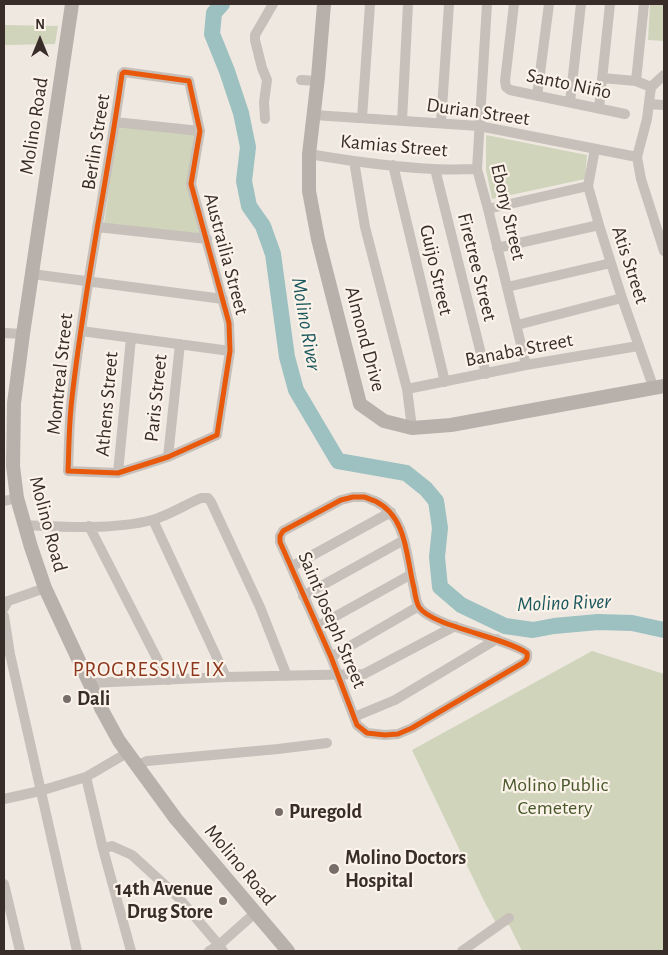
<!DOCTYPE html>
<html>
<head>
<meta charset="utf-8">
<style>
	body { margin:0 }
	#map { position:relative; width:668px; height:955px; overflow:hidden; background:#eee8e1; font-family:"Alegreya Sans",sans-serif }
	canvas { display:block }
	.frame { position:absolute; inset:0; border:5px solid #382d28; pointer-events:none }
	.north { position:absolute; left:15px; top:15px; width:50px; height:50px; -webkit-text-stroke:4px #fbf2e9; paint-order:stroke; rotate:0deg; font-size:14px; font-weight:700; line-height:20px; text-align:center; color:#382d28 }
	.north::after { content:''; display:block; margin:auto; width:18px; height:22px; background:#382d28; clip-path:polygon(50% 0,100% 100%,50% 72%,0 100%) }
</style>
</head>
<body>
<div id="map">
<canvas width="668" height="955"></canvas>
<div class="frame"></div>
<div class="north">N</div>
</div>
<script>
const context = document.querySelector('canvas').getContext('2d');
context.lineJoin = 'round';
function fill(path, color) { context.fillStyle = color; context.fill(path, 'evenodd'); }
function strokePath(path, color, width, dash) { context.strokeStyle = color; context.lineWidth = width; context.lineCap = dash ? 'butt' : 'round'; context.setLineDash(dash || []); context.stroke(path); }
function drawText(font, color, halo, rows, align = 'center') {
  context.font = font + ' "Alegreya Sans",sans-serif'; context.lineWidth = 4.5; context.setLineDash([]); context.textBaseline = 'middle'; context.strokeStyle = halo; context.fillStyle = color; for (const [text, x, y, turn = 0] of rows) {
    context.save(); context.translate(x, y); context.rotate((+turn || 0) * Math.PI / 180); context.textAlign = isNaN(turn) ? turn : align; if (halo) context.strokeText(text, 0, 0); context.fillText(text, 0, 0); context.restore();
  }
}
fill(new Path2D(`
	M650,4H664V41L648,40Z
	M4,25L58,26L55,44L4,45Z
	M118,125L195,134L188,183L200,237L104,224Z
	M486,135L587,155L585,179L492,199L486,170Z
	M592,651L664,674V950L663,951H522L509,925L496,923L484,901L412,750Z`), '#cfd4ba');
strokePath(new Path2D(`
	M222,4L214,13L212,34L227,71L241,113L248,147L244,181L249,206L263,226L273,254L287,357L296,390L338,461L406,473L426,489L436,501L440,528L437,557L440,587L461,605L505,626L533,630L554,626L598,622L632,623L664,630`), '#9cc1c0', 16);
strokePath(new Path2D(`
	M487,4L477,169L488,209L526,365
	M514,4L505,81L506,87L510,90L625,114
	M124,72L189,81L200,131L191,184L229,323L230,351L217,435L168,457L118,473L68,471C69,447 69,422 72,398C84,289 107,182 122,74Z
	M664,75L651,87L647,119L637,157L641,179L664,251
	M602,78L636,81L651,87
	M301,80L317,81
	M636,81L644,4
	M537,96L549,4
	M570,102L581,4
	M649,104L664,105
	M599,108L610,4
	M314,115L479,126L637,157
	M362,118L370,4
	M265,119L264,102L267,80L262,68L255,40V35L273,4
	M402,121L408,4
	M115,122L200,131
	M441,123L449,4
	M595,149L588,186L599,225L622,298L654,389
	M309,154C350,161 392,167 434,169C448,170 463,169 477,169
	M354,161L365,227L407,389L412,428
	M393,165L445,382
	M435,169L486,374
	M488,209L588,186
	M97,227L207,239
	M497,248L599,225
	M32,274L223,299
	M507,287L611,263
	M517,325L622,298
	M81,331L230,351
	M4,333L23,334
	M407,389L526,365L638,346
	M168,457L180,344
	M118,473L131,338
	M353,497C357,497 361,497 364,497C368,498 372,500 375,501C408,517 406,558 414,588C415,594 416,602 419,607C431,626 504,637 527,653C528,659 526,661 521,664L412,728L398,734L385,735L367,733L357,725L331,657L280,542V536L283,531L341,500Z
	M4,501L17,498
	M153,520L226,677
	M24,525C63,527 114,530 152,520C167,516 187,504 201,498H208L211,502L260,607L287,676
	M89,526L168,680
	M291,567L391,512
	M303,596L404,540
	M4,608L8,601L45,588
	M4,616L10,654L77,951
	M318,626L410,575
	M331,657L419,606
	M89,683L226,677L364,674L455,626
	M354,717L395,700L497,639
	M136,766L147,761L278,749L327,743
	M86,777L103,849L131,951
	M4,799L40,791L86,777L127,753
	M103,849L112,846L132,855L178,897L219,945L223,951
	M4,884L20,951
	M209,951L219,945L255,913
	M462,951L509,918`), '#c7c0ba', 10);
strokePath(new Path2D(`
	M72,4L23,334L14,403L13,466L17,498L31,547L45,588L102,710L119,741L176,819L288,951
	M324,4L318,77L309,154V191L318,239L360,404L384,421L412,428L451,425L664,386`), '#b8b0aa', 14);
strokePath(new Path2D(`
	M124,72L189,81L200,131L191,184L229,323L230,351L217,435L168,457L118,473L68,471C69,447 69,422 72,398C84,289 107,182 122,74Z
	M353,497C357,497 361,497 364,497C368,498 372,500 375,501C408,517 406,558 414,588C415,594 416,602 419,607C431,626 504,637 527,653C528,659 526,661 521,664L412,728L398,734L385,735L367,733L357,725L331,657L280,542V536L283,531L341,500Z`), '#e8590c', 5);
for (const [x, y, r, color] of [
	[67,699,5,"#786e69"],
	[279,812,5,"#786e69"],
	[334,869,6,"#786e69"],
	[223,901,5,"#786e69"]
]) { const dot = new Path2D(); dot.arc(x, y, r, 0, 2 * Math.PI); context.fillStyle = color; context.fill(dot); strokePath(dot, '#fbf2e9', 2); }
drawText('20px', '#382d28', '#fbf2e9', [
	["Santo Niño",569,84,12],
	["Durian Street",478,112,8],
	["Molino Road",34,126,-81],
	["Berlin Street",96,142,-81],
	["Kamias Street",394,146,5],
	["Ebony Street",508,212,77],
	["Austrailia Street",226,254,75],
	["Atis Street",630,265,72],
	["Firetree Street",477,267,76],
	["Guijo Street",436,270,77],
	["Almond Drive",365,339,75],
	["Banaba Street",519,350,-11],
	["Montreal Street",60,374,-84],
	["Paris Street",156,398,-84],
	["Athens Street",107,404,-85],
	["Molino Road",48,524,75],
	["Saint Joseph Street",332,620,67],
	["Molino Road",240,865,50]
]);
drawText('bold 20px', '#382d28', '#fbf2e9', [
	["Dali",77,699],
	["Puregold",289,812],
	["Molino Doctors",345,858],
	["Hospital",345,881],
	["14th Avenue",213,889,"right"],
	["Drug Store",213,912,"right"]
], 'left');
drawText('20px', '#48582a', '#fbf2e9', [
	["Molino Public",555,785],
	["Cemetery",555,808]
]);
drawText('italic 21px', '#1b585d', '#fbf2e9', [
	["Molino River",306,324,80],
	["Molino River",564,603,-2]
]);
context.letterSpacing = '1px';
drawText('21px', '#8c361c', '#fbf2e9', [
	["PROGRESSIVE IX",149,670]
]);
context.letterSpacing = '0px';
</script>
</body>
</html>
